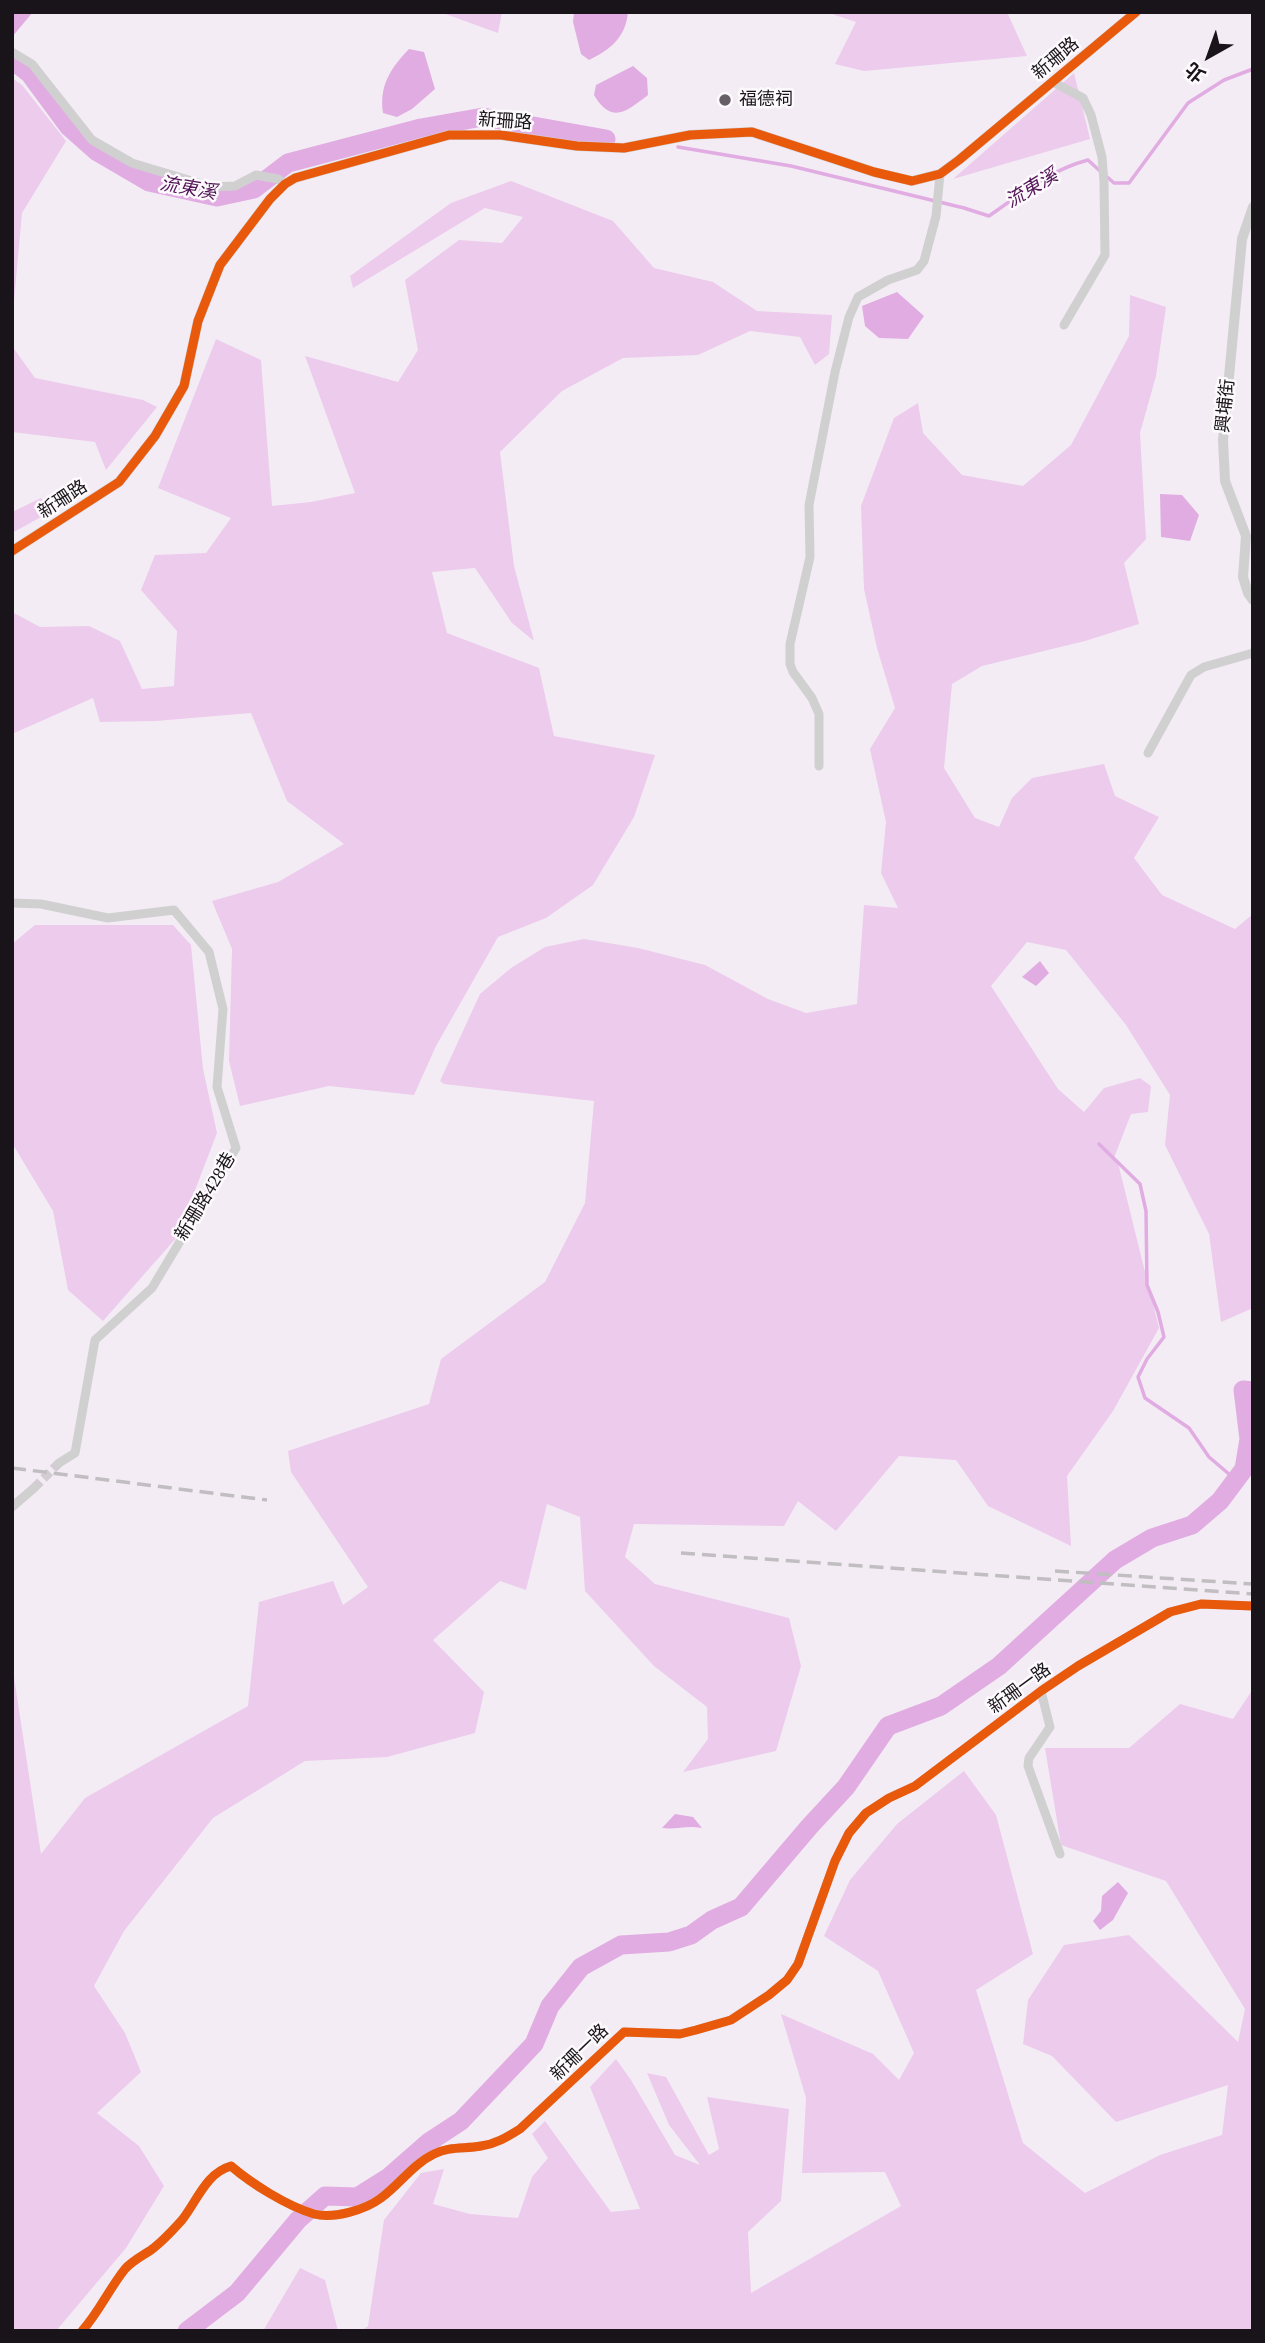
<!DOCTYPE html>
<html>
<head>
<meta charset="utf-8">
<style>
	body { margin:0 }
	#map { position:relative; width:1265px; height:2343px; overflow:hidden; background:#f4ecf4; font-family:"Times New Roman","Noto Sans TC",serif }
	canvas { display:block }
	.frame { position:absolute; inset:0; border:14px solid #191419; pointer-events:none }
	.north { position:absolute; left:1174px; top:21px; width:70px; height:70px; -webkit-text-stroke:5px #fdfafd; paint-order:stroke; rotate:220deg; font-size:19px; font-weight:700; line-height:28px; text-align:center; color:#191419 }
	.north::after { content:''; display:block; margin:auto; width:24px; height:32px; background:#191419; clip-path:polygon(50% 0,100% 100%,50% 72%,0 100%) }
</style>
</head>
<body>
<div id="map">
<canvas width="1265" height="2343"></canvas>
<div class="frame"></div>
<div class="north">北</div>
</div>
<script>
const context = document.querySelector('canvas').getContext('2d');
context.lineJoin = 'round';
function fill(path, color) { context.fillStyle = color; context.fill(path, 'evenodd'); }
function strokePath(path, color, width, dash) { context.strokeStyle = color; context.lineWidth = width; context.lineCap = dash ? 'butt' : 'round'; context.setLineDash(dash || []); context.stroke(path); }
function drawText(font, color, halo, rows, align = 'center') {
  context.font = font + ' "Times New Roman","Noto Sans TC",serif'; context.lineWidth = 5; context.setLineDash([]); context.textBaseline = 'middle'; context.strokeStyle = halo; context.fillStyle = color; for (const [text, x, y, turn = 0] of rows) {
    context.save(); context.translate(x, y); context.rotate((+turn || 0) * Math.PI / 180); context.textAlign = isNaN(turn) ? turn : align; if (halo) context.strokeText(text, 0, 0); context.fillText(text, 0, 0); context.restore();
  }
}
fill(new Path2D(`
	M438,12H502L498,33L440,12Z
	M826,12H1007L1027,56L864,71L835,64L856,22Z
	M1074,73L1090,139L953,179Z
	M12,78L22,85L66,141L22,213L12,323Z
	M511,181L613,221L654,268L713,282L757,311L832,315L829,354L815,365L800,337L750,331L698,355L623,358L562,391L500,452L514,566L534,641L512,623L475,568L432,572L447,633L539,668L554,736L655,755L634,817L593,885L546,918L498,937L436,1046L414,1095L329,1086L240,1106L229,1061L232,949L212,901L278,882L344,844L287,801L251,713L156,721L100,722L93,698L12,734V612L40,627L89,626L120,641L142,689L174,686L177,631L141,590L155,555L206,553L231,518L158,488L216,339L261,360L272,506L311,502L355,493L305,356L398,382L418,350L405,280L459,240L502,243L523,217L485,208L353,288L350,276L451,203Z
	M1130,295L1166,307L1156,376L1140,433L1146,539L1124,563L1139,624L1085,641L982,666L952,684L944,768L975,818L999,827L1012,798L1032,778L1104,764L1115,796L1159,817L1134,858L1162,895L1235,929L1253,914V1308L1221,1322L1209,1234L1165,1145L1170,1095L1126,1025L1066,950L1027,942L991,986L1058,1089L1084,1112L1104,1088L1140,1078L1151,1086L1148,1112L1131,1114L1114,1158L1118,1163L1159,1328L1113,1411L1067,1476L1071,1546L988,1506L956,1460L899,1456L836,1531L798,1501L784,1526L634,1524L625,1557L655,1584L789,1618L801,1666L776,1751L683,1772L708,1739L707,1707L654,1666L585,1591L580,1517L547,1504L526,1590L500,1581L433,1640L484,1692L475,1733L387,1757L305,1761L213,1818L124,1931L94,1986L125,2033L141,2072L97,2113L139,2146L164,2186L126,2248L56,2331H12V1664L41,1854L85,1798L248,1706L259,1602L333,1581L343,1605L368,1587L291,1472L288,1451L429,1404L441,1359L545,1282L585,1203L594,1101L444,1084L440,1081L480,994L511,968L545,947L584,939L638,948L705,965L768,999L806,1013L857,1004L864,905L898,908L881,873L886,822L870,749L895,708L877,648L864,589L861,506L894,418L918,403L923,433L962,475L1023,486L1071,445L1129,336Z
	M12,346L35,378L143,400L157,407L106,470L95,442L12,432Z
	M41,498L52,511L12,533V512Z
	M35,925H173L191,945L203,1069L217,1133L177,1237L103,1321L68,1290L53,1211L12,1143V944Z
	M1253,1689V2331H361L368,2326L384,2220L421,2173L444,2169L433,2204L470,2214L518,2218L532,2177L548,2158L532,2134L545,2121L611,2212L640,2209L590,2087L616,2059L631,2080L675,2155L700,2165L669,2125L647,2073L666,2077L709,2155L719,2149L707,2097L789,2109L781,2201L748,2232L751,2293L901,2206L885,2172L802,2173L806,2098L781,2014L873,2054L899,2080L914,2053L878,1971L824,1936L850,1880L897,1824L964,1771L996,1815L1033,1954L976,1990L1023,2143L1085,2193L1160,2155L1222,2135L1228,2085L1116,2122L1052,2056L1023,2044L1028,2000L1064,1945L1129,1935L1238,2042L1245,2009L1166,1881L1061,1845L1045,1748H1129L1180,1704L1233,1719Z
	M300,2268L325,2280L338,2331H263Z`), '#eccbed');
fill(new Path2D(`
	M12,12H33L12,37Z
	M574,12H628C626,37 610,50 589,60L581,54L573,22Z
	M409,49L424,52L435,89L412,109L397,117L383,113C379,85 391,68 409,49Z
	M633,66L647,78L648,95C627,111 612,125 594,95L596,85Z
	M897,292L924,316L908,339L879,338L865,326L862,306Z
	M1160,494L1182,495L1199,515L1190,541L1161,537Z
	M1040,961L1049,973L1036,986L1022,977Z
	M675,1814L693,1817L702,1828C687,1825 676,1830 662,1828Z
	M1118,1882L1128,1893L1113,1920L1100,1930L1093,1921L1101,1911L1102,1896Z`), '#e0ace2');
strokePath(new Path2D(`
	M678,147L791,166L964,208L989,216C1021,194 1050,170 1088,160L1100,171
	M1106,176L1114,183H1129L1188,103L1224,80L1253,69
	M1099,1144L1140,1184L1146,1211L1147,1285L1158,1312L1164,1337L1147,1359L1138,1377L1145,1398L1189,1428L1209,1457L1236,1480`), '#e0ace2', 3.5);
strokePath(new Path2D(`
	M12,60L30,74L69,127L96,151L149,182L217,197L254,189L288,163L421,128L483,117L606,139
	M187,2331L237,2293L298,2220L325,2196L357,2197L389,2177L429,2142L461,2121L534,2044L550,2006L581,1967L621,1945L669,1942L691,1935L712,1920L741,1907L809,1827L846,1787L888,1726L941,1706L999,1666L1115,1560L1152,1538L1192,1525L1220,1501L1244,1469L1249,1439L1243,1390L1253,1391`), '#e0ace2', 19);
strokePath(new Path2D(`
	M34,1488L59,1463`), '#d3ccd3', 9, [9, 4.5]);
strokePath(new Path2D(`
	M12,52L32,64L92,140L132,163L212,187L235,186L256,175L278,179L285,184
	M1053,82L1083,98L1091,115L1102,157L1104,182L1105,255L1064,325
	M1148,753L1191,675L1204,667L1253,653
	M819,766V714L812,698L793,672L790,664V644L810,557L809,505L835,372L849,317L858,297L888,280L917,270L924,261L936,216L940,174
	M12,903L41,904L108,918L174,910L209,952L223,1009L217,1087L236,1148L152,1288L95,1340L75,1453L59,1463
	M12,1507L34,1488
	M1041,1691L1050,1727L1029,1758L1028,1766L1060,1854
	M82,2331C99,2312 109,2289 125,2269C132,2261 142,2256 151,2250C162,2242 173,2230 182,2220C197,2201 206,2173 231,2166C252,2184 287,2206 314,2214C334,2219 365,2210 381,2198C399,2185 413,2164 434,2154C450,2146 464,2149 481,2146C496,2144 507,2137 520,2129L624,2032L680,2034L696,2030L731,2020L769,1995L787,1980L798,1964L835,1861L849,1833L866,1813L889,1798L915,1786L1041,1691L1078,1666L1170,1612L1201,1604L1253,1606`), '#d1d0d1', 9);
strokePath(new Path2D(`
	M1253,207L1242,239L1223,440L1225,481L1246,536L1243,577L1248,593L1253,600
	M12,551L119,482L155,436L184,386L198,321L220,265L270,199L285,184L295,178L449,135H501L577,146L624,148L690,135L752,132L874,172L912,181L940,174L959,160L1136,12`), '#d1d0d1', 10);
strokePath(new Path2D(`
	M12,1468L267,1500
	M681,1553L1253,1594
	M1055,1571L1253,1584`), '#c0bec0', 3.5, [14, 7]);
strokePath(new Path2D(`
	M12,551L119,482L155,436L184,386L198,321L220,265L270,199L285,184L295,178L449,135H501L577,146L624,148L690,135L752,132L874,172L912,181L940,174L959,160L1136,12
	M82,2331C99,2312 109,2289 125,2269C132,2261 142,2256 151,2250C162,2242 173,2230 182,2220C197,2201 206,2173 231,2166C252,2184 287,2206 314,2214C334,2219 365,2210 381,2198C399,2185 413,2164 434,2154C450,2146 464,2149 481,2146C496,2144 507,2137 520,2129L624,2032L680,2034L696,2030L731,2020L769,1995L787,1980L798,1964L835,1861L849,1833L866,1813L889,1798L915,1786L1041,1691L1078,1666L1170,1612L1201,1604L1253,1606`), '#e8590c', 9);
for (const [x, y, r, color] of [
	[725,100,7,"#666066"]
]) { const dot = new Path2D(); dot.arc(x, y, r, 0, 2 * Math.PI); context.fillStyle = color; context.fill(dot); strokePath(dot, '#fdfafd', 2.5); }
drawText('18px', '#191419', '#fdfafd', [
	["新珊路",1056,59,-40],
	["新珊路",505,122,4],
	["興埔街",1226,406,-84],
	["新珊路",63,500,-33],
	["新珊路428巷",206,1197,-59],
	["新珊一路",1020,1689,-36],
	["新珊一路",580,2053,-44]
]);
drawText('18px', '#191419', '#fdfafd', [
	["福德祠",739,100]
], 'left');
drawText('italic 19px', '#531457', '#fdfafd', [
	["流東溪",188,189,10],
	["流東溪",1032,189,-31]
]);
</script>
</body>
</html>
